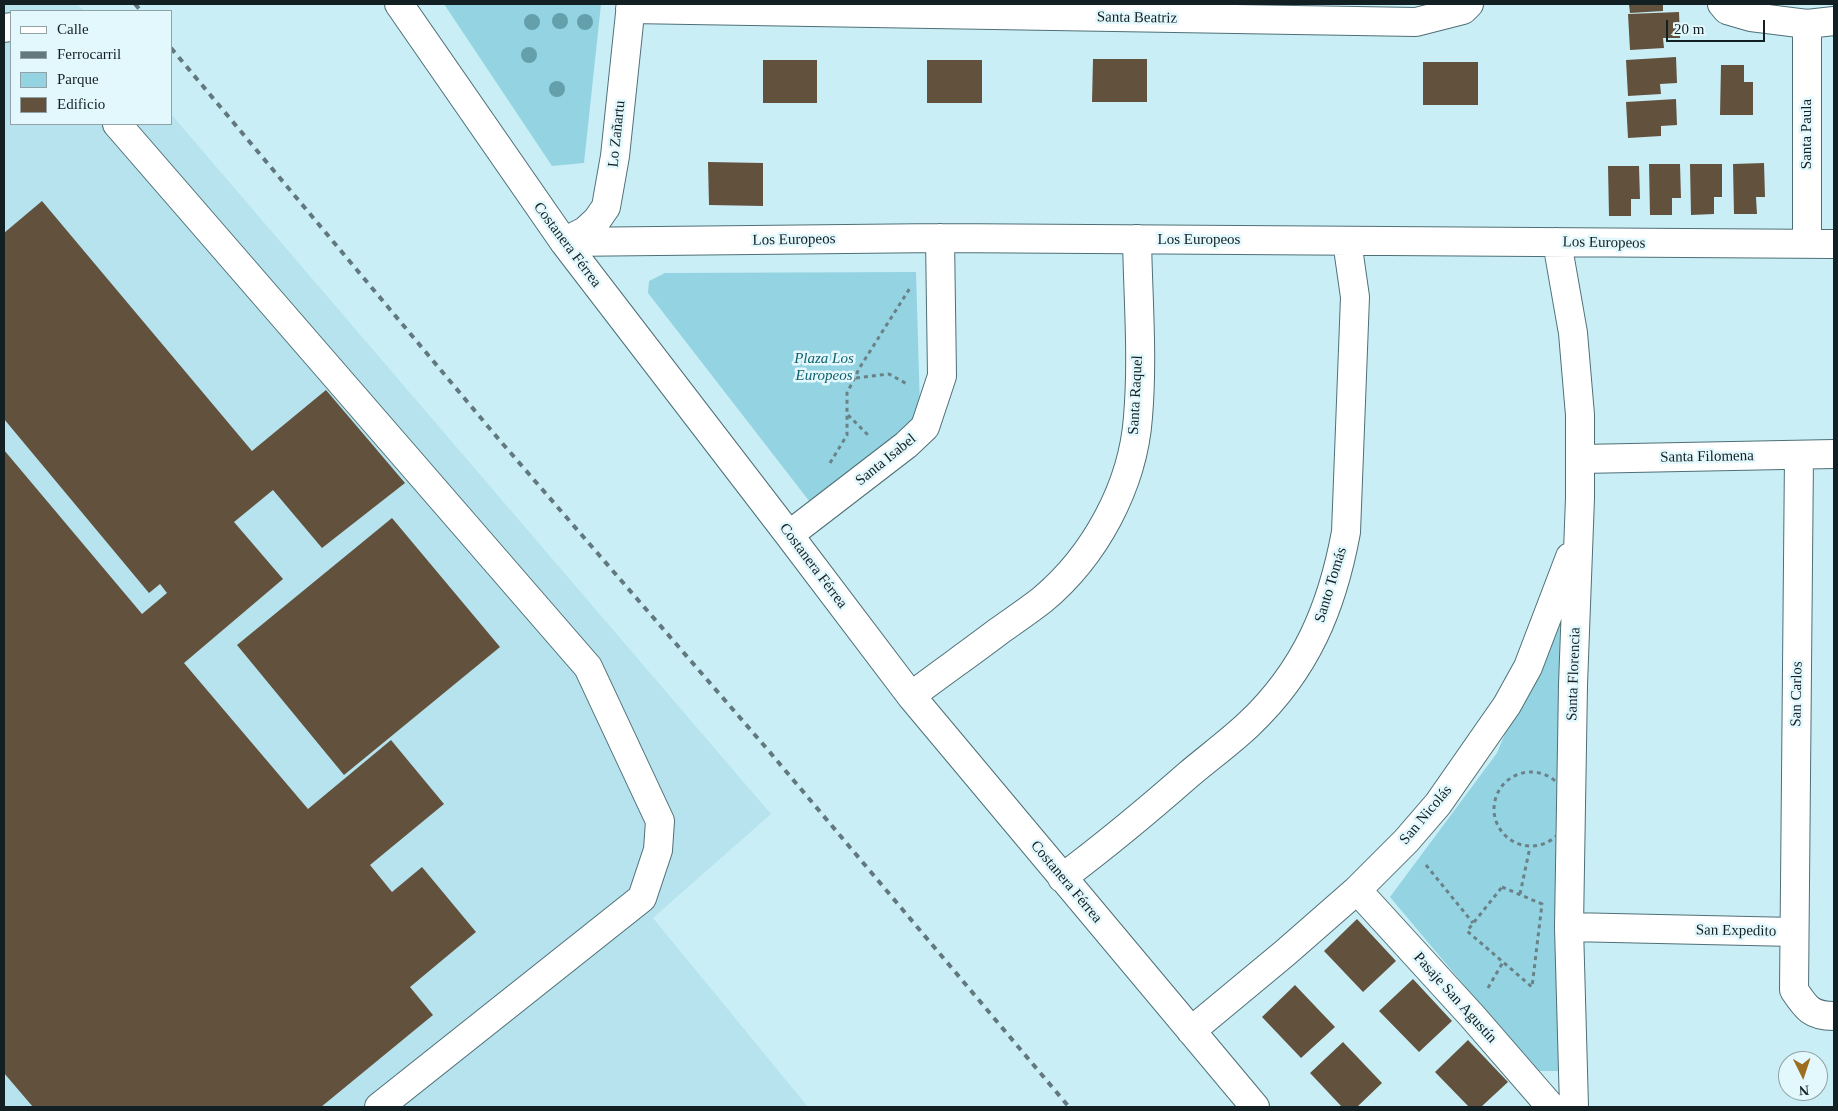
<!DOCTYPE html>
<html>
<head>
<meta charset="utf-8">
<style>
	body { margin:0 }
	#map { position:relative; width:1838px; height:1111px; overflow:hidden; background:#caeef6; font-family:"Times New Roman",serif }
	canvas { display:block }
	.frame { position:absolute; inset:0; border:5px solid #132023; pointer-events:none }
	.legend { position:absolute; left:10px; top:10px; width:162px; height:115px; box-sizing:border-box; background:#e3f8fd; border:1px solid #90a2a6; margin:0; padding:6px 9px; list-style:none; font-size:15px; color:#132023 }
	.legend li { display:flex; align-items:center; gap:10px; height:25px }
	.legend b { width:25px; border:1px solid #90a2a6 }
	.north { position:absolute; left:1778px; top:1051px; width:50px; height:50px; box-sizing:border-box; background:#e3f8fd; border:1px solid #90a2a6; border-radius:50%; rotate:176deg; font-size:14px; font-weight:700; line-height:20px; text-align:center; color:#132023 }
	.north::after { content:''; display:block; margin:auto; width:18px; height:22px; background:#9d6e20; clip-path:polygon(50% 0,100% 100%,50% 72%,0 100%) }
	.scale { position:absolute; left:1666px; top:20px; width:99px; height:22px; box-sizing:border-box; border:2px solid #132023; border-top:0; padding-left:6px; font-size:15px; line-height:18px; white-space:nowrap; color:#132023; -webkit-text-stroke:4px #e3f8fd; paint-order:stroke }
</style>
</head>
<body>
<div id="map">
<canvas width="1838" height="1111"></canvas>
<div class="frame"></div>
<ul class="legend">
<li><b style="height:6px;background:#fff"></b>Calle</li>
<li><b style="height:6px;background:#61787d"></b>Ferrocarril</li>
<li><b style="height:14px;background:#94d3e1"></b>Parque</li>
<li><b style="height:14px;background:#62523d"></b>Edificio</li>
</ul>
<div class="north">N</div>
<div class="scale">20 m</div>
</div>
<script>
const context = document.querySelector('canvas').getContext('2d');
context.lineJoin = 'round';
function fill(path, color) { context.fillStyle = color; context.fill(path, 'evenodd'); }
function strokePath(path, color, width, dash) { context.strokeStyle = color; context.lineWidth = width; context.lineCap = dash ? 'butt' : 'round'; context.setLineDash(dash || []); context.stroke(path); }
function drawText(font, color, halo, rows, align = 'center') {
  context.font = font + ' "Times New Roman",serif'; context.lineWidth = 5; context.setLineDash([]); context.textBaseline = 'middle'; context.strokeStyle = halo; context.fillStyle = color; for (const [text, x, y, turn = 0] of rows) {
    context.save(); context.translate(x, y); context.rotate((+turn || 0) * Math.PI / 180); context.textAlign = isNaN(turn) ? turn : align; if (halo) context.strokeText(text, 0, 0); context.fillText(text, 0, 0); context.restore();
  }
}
fill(new Path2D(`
	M4,4H77L84,11H11V124H171V114L771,814L653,918L808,1107H4Z`), '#b6e3ed');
fill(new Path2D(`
	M444,4H601L584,163L552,166Z
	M916,272L920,408L918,426L813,506L648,293L649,281L665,273Z
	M1566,588L1568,1071H1536L1390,897L1497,753Z`), '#94d3e1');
fill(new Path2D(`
	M1629,4H1663V11L1630,13Z
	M1679,12L1680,38H1663L1664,48L1630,50L1628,14Z
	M1676,57L1677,83L1660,84L1661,94L1628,96L1626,60Z
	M1093,59H1147V102H1092Z
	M763,60H817V103H763Z
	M927,60H982V103H927Z
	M1423,62H1478V105H1423Z
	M1721,65H1744V82H1753V115H1720Z
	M1676,99L1677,125L1661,126V136L1628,138L1626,102Z
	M708,162L763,163V206L709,205Z
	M1764,163L1765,197H1756L1757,214H1734L1733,164Z
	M1649,164H1680L1681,198H1672V215H1650Z
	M1690,164H1722V197H1714V214L1691,215Z
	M1608,166H1639L1640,199H1631V216H1609Z
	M42,201L252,451L326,390L405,483L322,548L273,490L234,522L283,579L184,663L308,809L391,740L444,804L370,865L392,892L422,867L476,932L410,987L433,1015L321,1107H33L4,1073V450L142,614L167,593L160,584L149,593L4,419V233Z
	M392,518L500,647L344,775L237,645Z
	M1357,919L1396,961L1363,992L1324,951Z
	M1413,979L1452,1021L1419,1052L1379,1011Z
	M1295,985L1335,1027L1301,1058L1262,1017Z
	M1468,1040L1508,1082L1481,1107H1469L1435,1072Z
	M1343,1042L1382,1083L1357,1107H1342L1310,1073Z`), '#62523d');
const minor = new Path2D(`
	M399,4L564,242L789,535L911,696L1255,1107
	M1722,4L1727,10L1751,17L1807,24L1834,21
	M630,9L1416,22L1463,10L1469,4
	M4,28L11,27
	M117,124L588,667L660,821L658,850L642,898L379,1107
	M564,242L940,238L1834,244
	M564,242L585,231L597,220L606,207L615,156L631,4
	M1557,242L1573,333L1580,415V498L1573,685L1569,927L1574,1107
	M1807,244V24
	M1799,455L1794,990C1806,1008 1811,1016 1834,1016
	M1581,459L1834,454
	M789,535L906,445L925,427L942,376L940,238
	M911,696C940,674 970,653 999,631C1013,621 1028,611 1042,600C1095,556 1133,486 1138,417C1143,358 1138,298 1137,239
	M1062,878C1106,845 1147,811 1188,775C1208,758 1230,742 1249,724C1306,670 1332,608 1346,532L1355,297L1347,241
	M1357,890L1472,1016L1551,1107
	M1569,927L1794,932
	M1191,1031L1285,953L1357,890L1406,841L1438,804L1507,705L1528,667L1570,557`);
strokePath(minor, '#4f6f76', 30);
strokePath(new Path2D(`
	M856,378L889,374L907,384
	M848,415L868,435
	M830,463L847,435V393L860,367L910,288
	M1494 809a37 37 0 1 1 74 0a37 37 0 1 1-74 0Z
	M1426,865L1473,923
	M1502,887L1542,904L1532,987L1467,931Z
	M1520,894L1530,847
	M1488,988L1503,962`), '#6a8287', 3, [4, 4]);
strokePath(minor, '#fff', 28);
strokePath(new Path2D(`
	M135,4L141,11
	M171,48L496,436L768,750L1069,1107`), '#61787d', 4, [6, 6]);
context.fillStyle = '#64a0ac';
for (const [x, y] of [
	[560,21],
	[532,22],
	[585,22],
	[529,55],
	[557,89]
]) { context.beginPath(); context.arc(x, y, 8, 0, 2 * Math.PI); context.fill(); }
drawText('15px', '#132023', '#e3f8fd', [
	["Santa Beatriz",1137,18,1],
	["Lo Zañartu",617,134,-84],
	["Santa Paula",1807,134,-90],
	["Los Europeos",794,240,-1],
	["Los Europeos",1199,240],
	["Los Europeos",1604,243,1],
	["Costanera Férrea",567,245,53],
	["Santa Raquel",1136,395,-87],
	["Santa Filomena",1707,457,-1],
	["Santa Isabel",886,460,-39],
	["Costanera Férrea",813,566,53],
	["Santo Tomás",1331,585,-73],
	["Santa Florencia",1574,674,-88],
	["San Carlos",1797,694,-89],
	["San Nicolás",1426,815,-50],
	["Costanera Férrea",1066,882,50],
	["San Expedito",1736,931,1],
	["Pasaje San Agustín",1455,998,48]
]);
drawText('italic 15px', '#11616f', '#e3f8fd', [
	["Plaza Los",824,359],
	["Europeos",824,376]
]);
</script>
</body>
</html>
